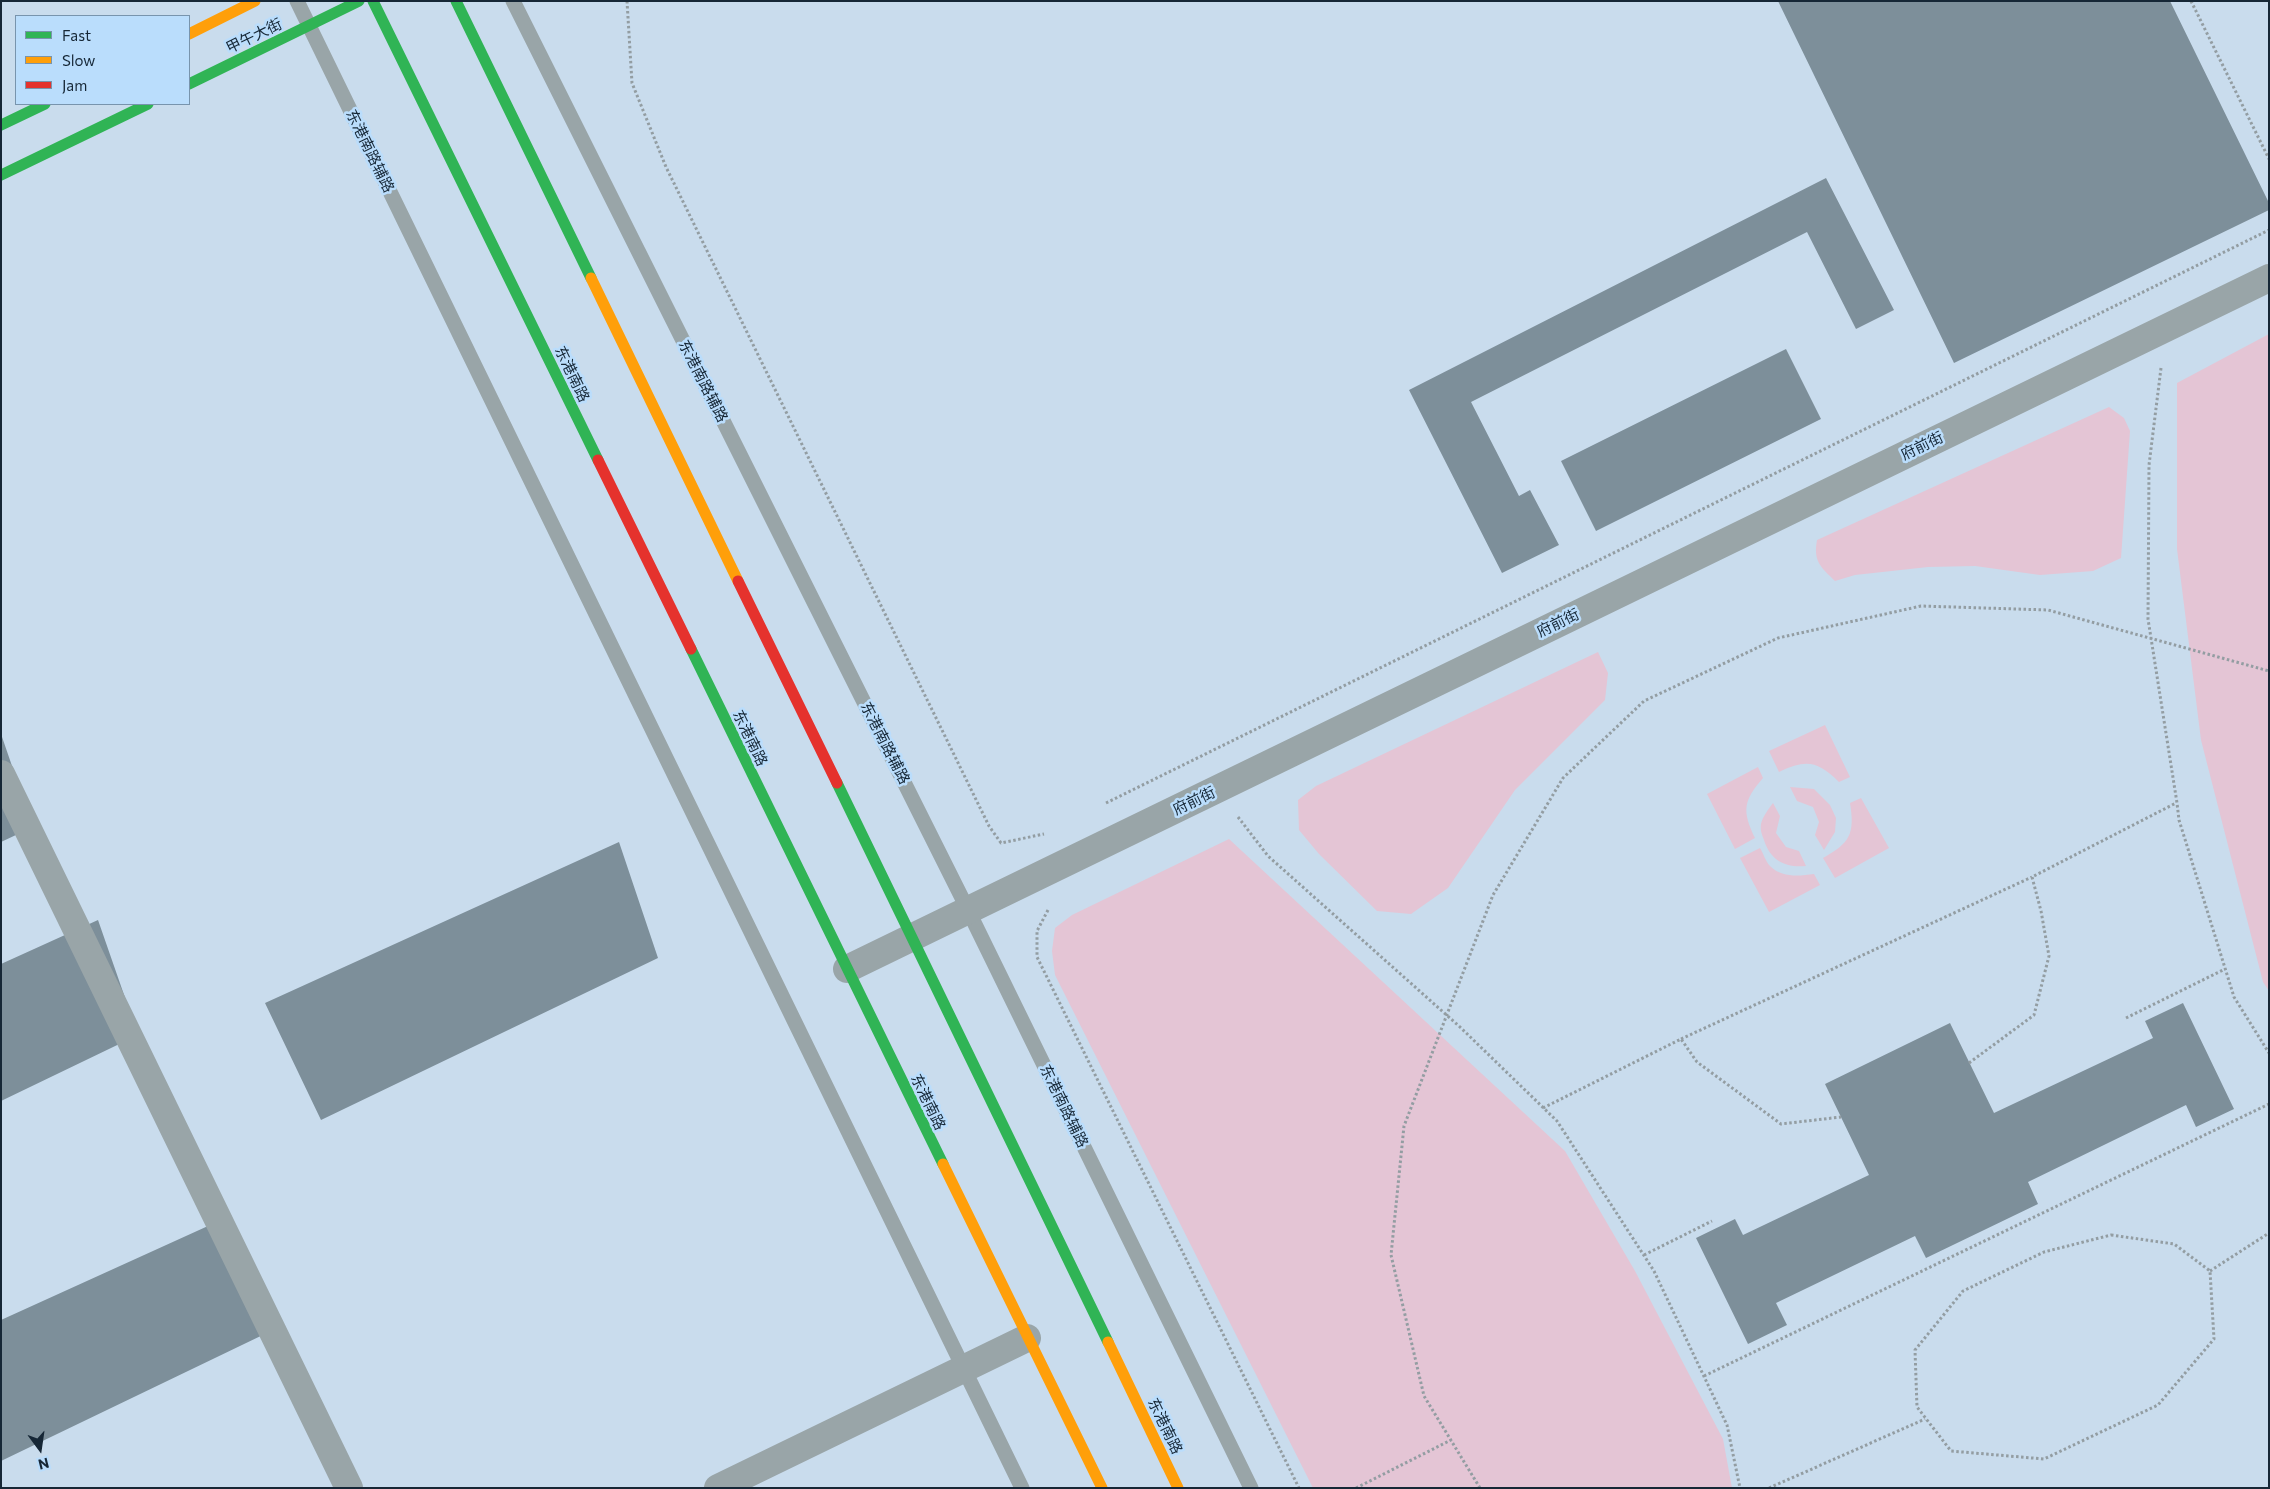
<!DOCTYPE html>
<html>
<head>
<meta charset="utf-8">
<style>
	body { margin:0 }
	#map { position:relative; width:2270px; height:1489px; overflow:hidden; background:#c9dced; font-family:Commissioner,sans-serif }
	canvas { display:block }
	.frame { position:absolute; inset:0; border:2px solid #162736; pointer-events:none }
	.legend { position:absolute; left:15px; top:15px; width:175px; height:90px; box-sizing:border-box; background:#baddfc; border:1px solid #7894ad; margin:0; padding:6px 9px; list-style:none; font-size:15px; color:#162736 }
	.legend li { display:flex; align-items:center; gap:10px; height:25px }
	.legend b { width:25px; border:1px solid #7894ad }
	.north { position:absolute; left:15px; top:1424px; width:50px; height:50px; -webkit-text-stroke:4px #baddfc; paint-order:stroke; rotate:166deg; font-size:14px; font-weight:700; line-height:20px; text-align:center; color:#162736 }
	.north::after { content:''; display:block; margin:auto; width:18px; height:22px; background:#162736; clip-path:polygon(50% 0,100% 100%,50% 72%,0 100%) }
</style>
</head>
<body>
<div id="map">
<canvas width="2270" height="1489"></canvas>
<div class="frame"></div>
<ul class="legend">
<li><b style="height:6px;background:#30b455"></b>Fast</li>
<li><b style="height:6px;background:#ff9f0a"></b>Slow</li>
<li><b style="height:6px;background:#e5322d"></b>Jam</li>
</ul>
<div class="north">N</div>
</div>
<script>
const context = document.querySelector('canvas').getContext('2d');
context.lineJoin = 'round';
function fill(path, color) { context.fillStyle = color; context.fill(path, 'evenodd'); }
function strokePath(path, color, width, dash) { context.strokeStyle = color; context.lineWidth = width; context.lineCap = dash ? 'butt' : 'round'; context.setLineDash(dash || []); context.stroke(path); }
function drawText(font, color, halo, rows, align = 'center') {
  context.font = font + ' Commissioner,"Noto Sans SC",sans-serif'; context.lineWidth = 5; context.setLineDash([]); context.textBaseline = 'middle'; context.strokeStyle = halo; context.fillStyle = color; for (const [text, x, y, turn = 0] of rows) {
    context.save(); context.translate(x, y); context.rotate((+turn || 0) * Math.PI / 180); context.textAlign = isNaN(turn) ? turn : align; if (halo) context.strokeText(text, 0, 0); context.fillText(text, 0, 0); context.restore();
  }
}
fill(new Path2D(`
	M2269,334V991L2263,982L2201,740L2177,549V383Z
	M2109,407L2124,418L2130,431L2121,558L2093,571L2040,575L1975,566L1928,567L1855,575L1835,581C1821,567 1813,562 1817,540Z
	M1598,652L1608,673L1605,700L1515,790L1448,888L1411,914L1377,911L1319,854L1299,830L1298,800L1316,786Z
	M1825,725L1850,777L1839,782C1817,761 1807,759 1779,772L1769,751Z
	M1758,767L1763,778C1743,801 1742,811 1755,838L1735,849L1707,794Z
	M1790,787L1814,789L1830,805L1836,818L1835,832L1824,850L1815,835L1819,822L1813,807L1797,801Z
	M1861,798L1889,848L1835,878L1823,858C1850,843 1855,834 1850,803Z
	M1773,803L1780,816L1776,833L1786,847L1799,851L1806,866C1785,868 1770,860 1764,840C1762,835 1760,830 1761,824C1763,816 1768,810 1773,803Z
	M1229,839L1565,1151L1635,1271L1723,1439L1732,1488H1313L1055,975L1052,951L1055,928L1072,915Z
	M1760,848C1763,853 1766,862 1770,866C1782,878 1799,876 1814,874L1820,885L1769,912L1740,858Z`), '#e4c5d5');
fill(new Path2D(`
	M1778,1H2170L2269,203V210L1954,363Z
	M1826,178L1894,310L1856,329L1807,232L1471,402L1519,496L1530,490L1559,545L1502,573L1409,390Z
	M1786,349L1821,419L1596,531L1561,461Z
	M1,734L33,827L1,842Z
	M619,842L658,958L321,1120L265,1003Z
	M98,920L138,1035L1,1101V964Z
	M2183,1003L2234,1109L2196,1127L2186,1105L2028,1182L2038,1204L1926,1258L1915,1236L1776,1303L1787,1325L1748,1344L1696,1238L1735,1219L1743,1235L1869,1175L1825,1084L1950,1023L1994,1113L2153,1038L2145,1021Z
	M230,1216L269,1332L1,1461V1320Z`), '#7d8f9a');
strokePath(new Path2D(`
	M627,1L632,83L666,167L989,826L1001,843L1044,834
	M2191,1L2269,159
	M2161,368L2149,465L2148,619L2177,803L2179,820L2234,997L2269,1053
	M1106,803L2269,230
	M1238,817L1268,856L1460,1027L1557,1121L1654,1271L1727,1425L1740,1488
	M1048,910L1037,931V957L1299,1488
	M2126,1018L2225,969
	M1681,1039L2032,877
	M1969,1063L2034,1015L2049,956L2041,911L2032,877L2176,803
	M1543,1108L1681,1039L1697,1062L1781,1124L1841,1117
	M2111,1235L2174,1244L2210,1271L2214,1339L2158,1405L2044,1459L1951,1451L1917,1407L1915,1350L1963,1291L2044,1252Z
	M1644,1255L1712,1221
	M2210,1271L2269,1233
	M1704,1376L2269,1104
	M1356,1488L1451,1440
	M1480,1488L1424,1396L1391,1255L1404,1126L1493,895L1563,778L1644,701L1778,638L1921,606L2048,610L2269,671
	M1769,1488L1925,1419`), '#939da2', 3, [2.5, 2.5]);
strokePath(new Path2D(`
	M297,1L1022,1488
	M513,1L968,910L1251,1488`), '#99a5a8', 15);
strokePath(new Path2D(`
	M1,774L349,1488
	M847,969L2269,278
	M718,1488L1027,1338`), '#99a5a8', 28);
strokePath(new Path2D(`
	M373,1L598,460
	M456,1L591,278
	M189,84L359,1
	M1,125L45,104
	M1,175L148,104
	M691,649L943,1164
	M837,783L1108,1342`), '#30b455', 11);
strokePath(new Path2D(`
	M189,34L255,1
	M591,278L738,581
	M943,1164L1102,1488
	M1108,1342L1178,1488`), '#ff9f0a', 11);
strokePath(new Path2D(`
	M598,460L691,649
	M738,581L837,783`), '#e5322d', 11);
drawText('15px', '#162736', '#baddfc', [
	["甲午大街",254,36,-26],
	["东港南路辅路",370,151,64],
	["东港南路",572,374,64],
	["东港南路辅路",703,381,63],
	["府前街",1922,446,-26],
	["府前街",1558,623,-26],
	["东港南路",750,738,64],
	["东港南路辅路",885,743,63],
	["府前街",1194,801,-26],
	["东港南路",928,1102,64],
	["东港南路辅路",1064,1106,64],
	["东港南路",1165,1426,64]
]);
</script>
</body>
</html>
